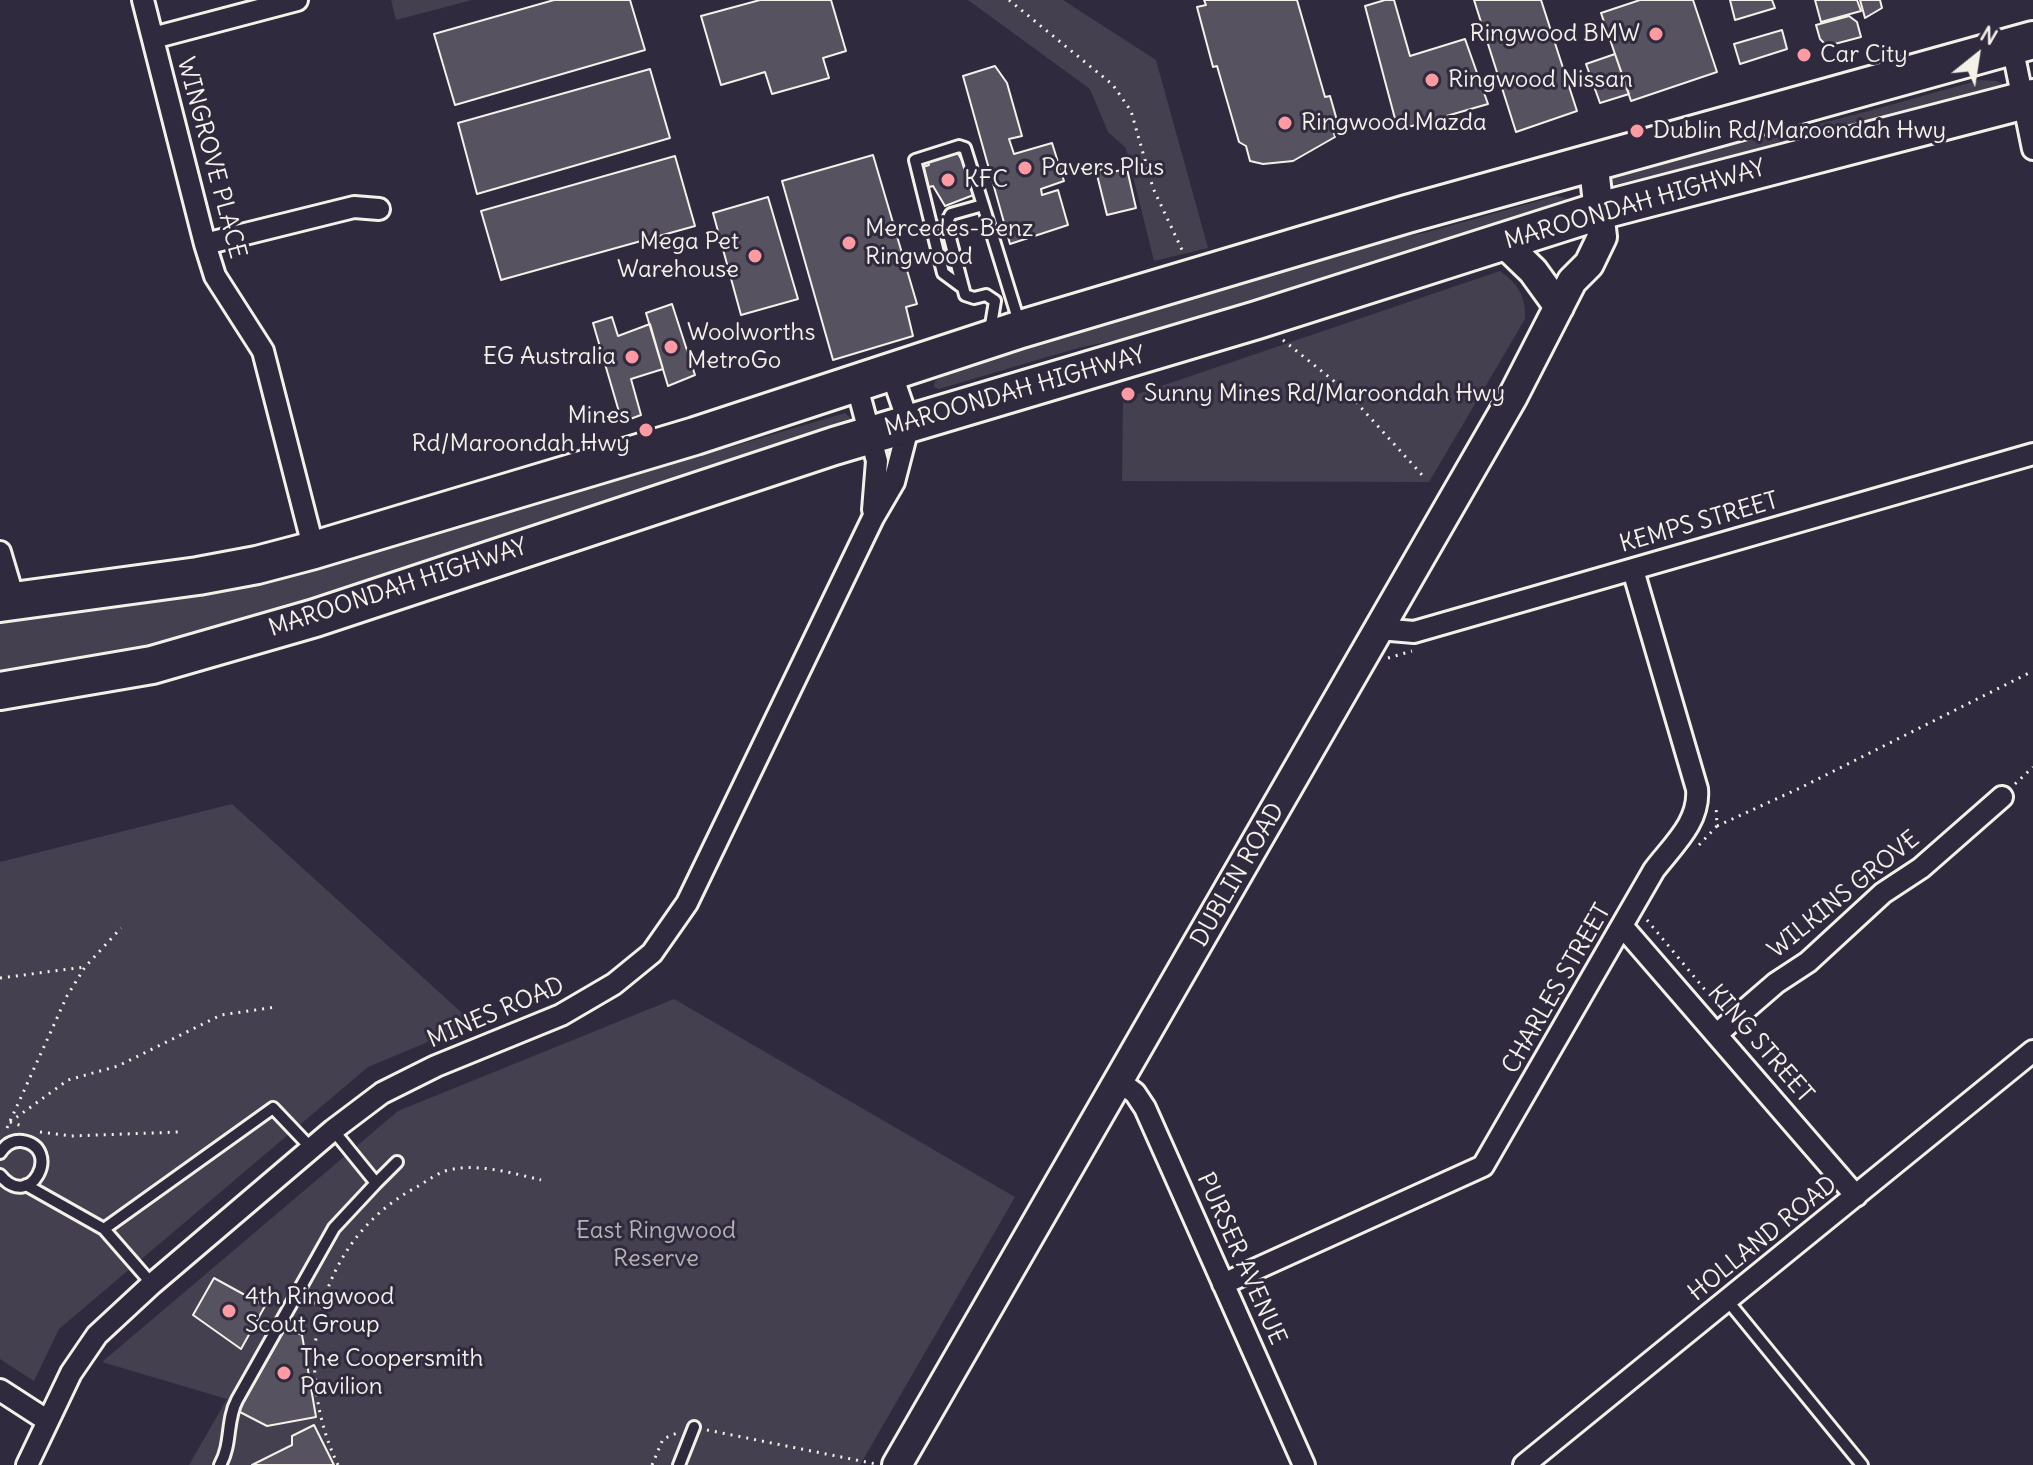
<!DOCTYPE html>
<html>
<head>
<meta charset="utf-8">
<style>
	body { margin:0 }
	#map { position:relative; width:2033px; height:1465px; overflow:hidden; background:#2f2a3d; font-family:Delius,sans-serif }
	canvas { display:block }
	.north { position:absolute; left:1937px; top:16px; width:80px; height:80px; -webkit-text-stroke:6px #2f2a3d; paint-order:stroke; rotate:30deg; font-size:22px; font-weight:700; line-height:32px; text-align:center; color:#f4f1e8 }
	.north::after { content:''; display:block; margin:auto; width:28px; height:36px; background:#f4f1e8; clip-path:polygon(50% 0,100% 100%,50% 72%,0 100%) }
</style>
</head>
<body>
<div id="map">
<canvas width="2033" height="1465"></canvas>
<div class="north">N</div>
</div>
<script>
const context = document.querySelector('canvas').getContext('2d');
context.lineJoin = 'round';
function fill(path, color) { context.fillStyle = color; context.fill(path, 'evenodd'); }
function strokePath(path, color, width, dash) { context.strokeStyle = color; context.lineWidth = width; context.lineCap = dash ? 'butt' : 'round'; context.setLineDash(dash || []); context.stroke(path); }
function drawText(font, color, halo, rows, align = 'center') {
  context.font = font + ' Delius,sans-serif'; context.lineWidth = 6; context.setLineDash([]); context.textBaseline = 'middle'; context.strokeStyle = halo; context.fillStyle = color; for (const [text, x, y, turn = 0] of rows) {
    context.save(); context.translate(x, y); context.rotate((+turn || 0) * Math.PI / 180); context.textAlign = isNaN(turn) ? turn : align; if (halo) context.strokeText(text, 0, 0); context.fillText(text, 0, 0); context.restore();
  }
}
fill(new Path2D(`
	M391,0H472L396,20Z
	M968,0H1063L1156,60L1208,248L1154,261L1126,148L1108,132L1090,89Z
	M1980,80L1997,81L2009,88L1609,186L1608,180C1652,145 1737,145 1791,131C1854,116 1917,97 1980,80Z
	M1556,196L1578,201L1187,325L1078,348L939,389L934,387L935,381L952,369L1310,256L1428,232Z
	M1500,271C1518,284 1526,296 1525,319L1429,482L1122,481L1123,399Z
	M845,413L852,419V425L670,481L442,562L284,612L149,648L0,678V619L697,457Z
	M232,804L473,1023L368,1067L59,1329L34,1381L0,1359V862Z
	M674,999L1015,1197L860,1465H189L227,1399L102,1362L398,1111Z`), '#454050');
const building = new Path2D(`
	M554,0H630L645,50L455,105L434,34Z
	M760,0H831L846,51L823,58L829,78L772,94L765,72L721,85L701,16Z
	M1204,0H1297L1325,97L1330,96L1338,124L1332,126L1335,137L1293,161L1263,164L1250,161L1246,146L1239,142L1217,66L1213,67L1197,7L1206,5Z
	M1385,0H1394L1410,56L1465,39L1488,104L1398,130L1365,6Z
	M1474,0H1541L1577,111L1516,132Z
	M1640,0H1693L1717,72L1631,101L1601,13Z
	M1730,0H1772L1775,8L1735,20Z
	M1815,0H1857L1861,11L1821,22Z
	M1860,0H1880L1882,8L1865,18Z
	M1849,16L1857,22L1861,37L1827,46L1820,39L1816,25Z
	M1782,30L1787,49L1740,64L1734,44Z
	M1615,54L1629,94L1600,103L1586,64Z
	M995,66L1007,83L1022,136L1009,139L1014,154L1052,143L1064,181L1041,189L1042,195L1058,190L1068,225L1010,244L963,76Z
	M650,69L670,138L477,194L458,123Z
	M954,148L964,163L973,160L976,194L945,206L933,186L926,188L920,168L929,165L926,156Z
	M873,155L917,304L906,307L913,336L833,360L782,181Z
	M675,156L695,226L501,280L481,211Z
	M1111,167L1112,172L1127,169L1136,208L1107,215L1096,171Z
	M768,197L798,299L741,315L713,213Z
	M672,304L695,375L668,386L646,313Z
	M612,317L618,336L650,324L663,369L631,379L641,415L622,422L593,323Z
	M214,1278L265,1306L241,1349L193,1315Z
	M286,1327L302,1335L316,1417L267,1426L238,1411Z
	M314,1425L334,1465H252L292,1445V1436Z`);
fill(building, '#56525f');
strokePath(building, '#f4f1e8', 2);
const lane = new Path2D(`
	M962,287L943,273L915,160L959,146L965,148L983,205
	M990,331L995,301L986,295L974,298L965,295L946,223L951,214L983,205L1020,325
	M0,1153C5,1145 12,1140 22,1141C63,1147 31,1213 0,1175
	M376,1183L397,1162
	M26,1185L104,1229
	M152,1284L104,1229L273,1108L312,1149
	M1727,1300L1862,1465
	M220,1465C232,1444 226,1421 237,1400L334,1228L376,1183L333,1130
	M679,1465L694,1427`);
const street = new Path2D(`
	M143,0L205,244L215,276L263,351L314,550
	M153,38L297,0
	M2012,46L2033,149
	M205,244L354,207L379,209
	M856,383L877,461L873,510
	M0,552L14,599
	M1379,629L1414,632L2033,454
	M1623,927L1856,1196
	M1717,1034L1776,983L1808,962L1883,893L1921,868L2002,797
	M1119,1081L1135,1093L1145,1108L1304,1465
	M1223,1284L1483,1166L1654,870C1673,845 1700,822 1697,789L1633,570
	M0,1390L48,1421
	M27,1465L71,1373L97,1335L152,1284L333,1130L382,1093L436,1066L561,1015L614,984L652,953L687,903L873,518L894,482L909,424L891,372
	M1524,1465L2033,1051`);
const secondary = new Path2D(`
	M1503,242L1533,271L1559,307
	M897,1465L1512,398L1572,281L1589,264L1602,237L1593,160`);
const highway = new Path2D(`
	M0,603L198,576L257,565L314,550L695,436L1021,329L1407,214L2033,40
	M0,691L152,665L315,618L834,446L1257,320L1599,211L2033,98`);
strokePath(lane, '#f4f1e8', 16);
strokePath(street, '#f4f1e8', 26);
strokePath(secondary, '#f4f1e8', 34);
strokePath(highway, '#f4f1e8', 42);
strokePath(new Path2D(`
	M1009,0L1113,85L1131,111L1153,188L1183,252
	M1283,340L1345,390L1424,477
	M1388,658L1412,651
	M2015,784L2033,767
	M1717,826L1800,788L2033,671
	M1699,845L1717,826L1716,805
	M1647,920L1711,997
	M0,978L85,967
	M10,1122L68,1080L118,1066L221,1015L276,1007
	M10,1122L25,1127
	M7,1128L67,996L85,967L121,928
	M40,1132L71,1136L179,1132
	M306,1304L322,1302
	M707,1430L876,1464
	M338,1465C291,1367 314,1245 413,1189C423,1184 434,1175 445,1171C475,1162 512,1173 541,1180
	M652,1465L663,1439L677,1433`), '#f4f1e8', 3, [2, 6]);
strokePath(lane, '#2f2a3d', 10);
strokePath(street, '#2f2a3d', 20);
strokePath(secondary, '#2f2a3d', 28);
strokePath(highway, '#2f2a3d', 36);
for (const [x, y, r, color] of [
	[1656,34,8,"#ff9aa2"],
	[1804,55,8,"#ff9aa2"],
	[1432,80,8,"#ff9aa2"],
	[1285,123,8,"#ff9aa2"],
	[1637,131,8,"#ff9aa2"],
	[1025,168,8,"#ff9aa2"],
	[948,180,8,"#ff9aa2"],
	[849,243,8,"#ff9aa2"],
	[755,256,8,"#ff9aa2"],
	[671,347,8,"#ff9aa2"],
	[632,357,8,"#ff9aa2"],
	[1128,394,8,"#ff9aa2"],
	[646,430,8,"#ff9aa2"],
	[229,1311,8,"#ff9aa2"],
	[284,1373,8,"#ff9aa2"]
]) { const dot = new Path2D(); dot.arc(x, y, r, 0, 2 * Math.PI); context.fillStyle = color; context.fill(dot); strokePath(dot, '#2f2a3d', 3); }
drawText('24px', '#f4f1e8', '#2f2a3d', [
	["Ringwood BMW",1640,34,"right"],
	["Car City",1820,55],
	["Ringwood Nissan",1448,80],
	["Ringwood Mazda",1301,123],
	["Dublin Rd/Maroondah Hwy",1653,131],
	["Pavers Plus",1041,168],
	["KFC",964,180],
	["Mercedes-Benz",865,229],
	["Ringwood",865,257],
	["Mega Pet",739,242,"right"],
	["Warehouse",739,270,"right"],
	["Woolworths",687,333],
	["MetroGo",687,361],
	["EG Australia",616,357,"right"],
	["Sunny Mines Rd/Maroondah Hwy",1144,394],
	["Mines",630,416,"right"],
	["Rd/Maroondah Hwy",630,444,"right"],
	["4th Ringwood",245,1297],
	["Scout Group",245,1325],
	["The Coopersmith",300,1359],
	["Pavilion",300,1387]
], 'left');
drawText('24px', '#f4f1e8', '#2f2a3d', [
	["WINGROVE PLACE",211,158,75],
	["MAROONDAH HIGHWAY",1635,205,-16],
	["MAROONDAH HIGHWAY",1015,392,-16],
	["KEMPS STREET",1699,523,-16],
	["MAROONDAH HIGHWAY",398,588,-18],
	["DUBLIN ROAD",1238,875,-60],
	["WILKINS GROVE",1844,895,-39],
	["CHARLES STREET",1557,989,-60],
	["MINES ROAD",496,1013,-23],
	["KING STREET",1760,1044,49],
	["HOLLAND ROAD",1763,1239,-39],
	["PURSER AVENUE",1241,1259,66]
]);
drawText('24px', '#b7b3b3', '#2f2a3d', [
	["East Ringwood",656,1231],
	["Reserve",656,1259]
]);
</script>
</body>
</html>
